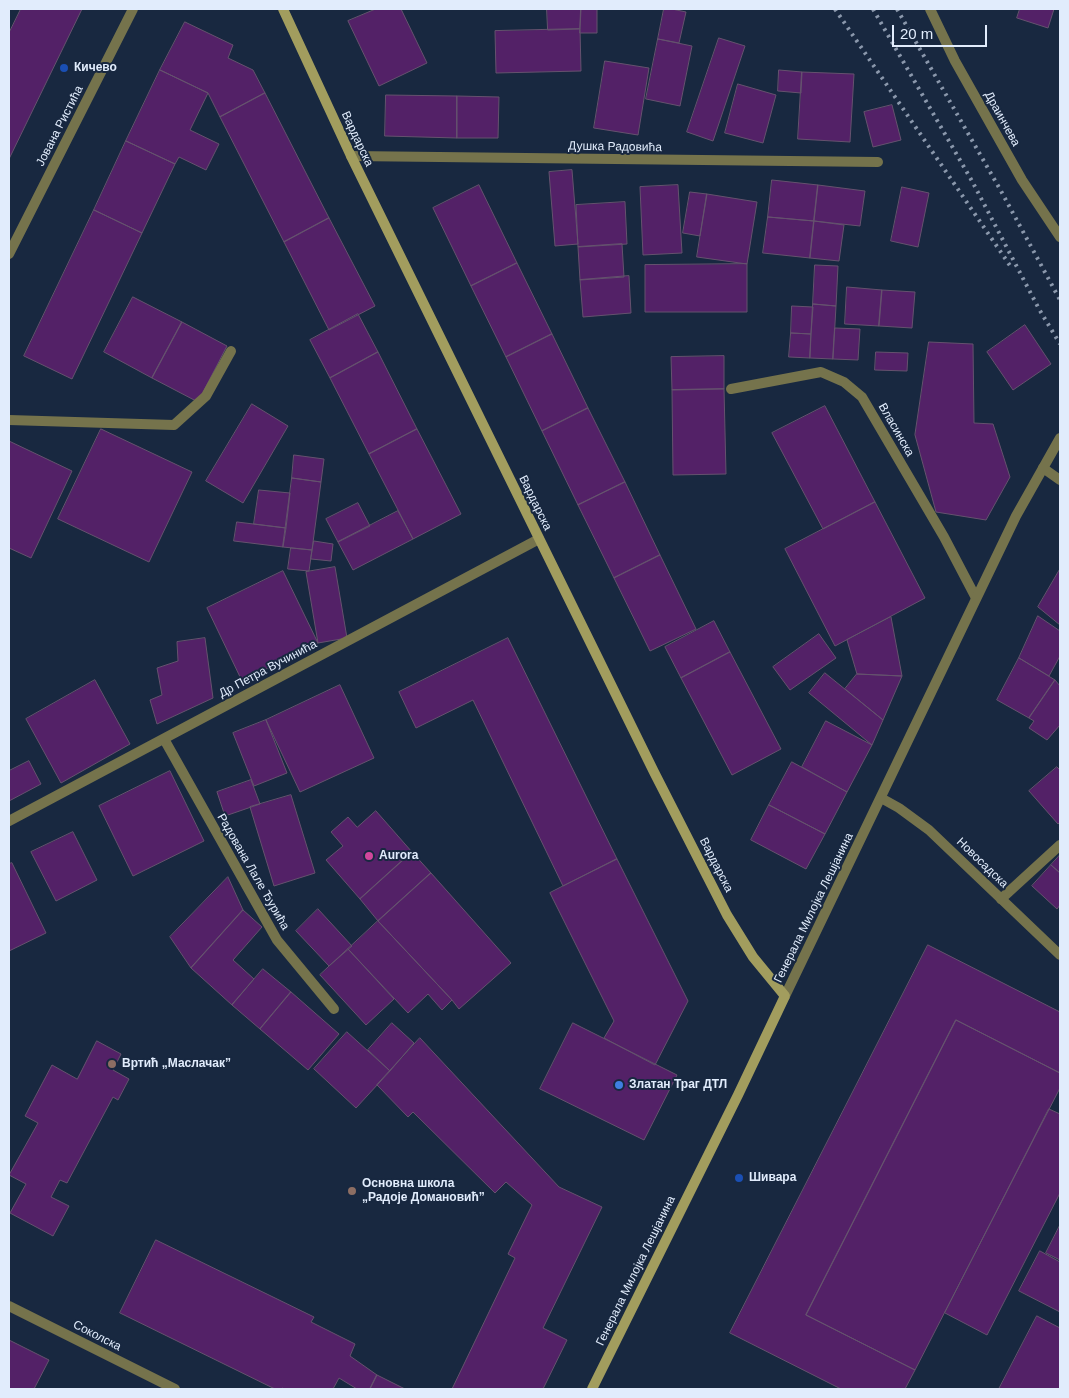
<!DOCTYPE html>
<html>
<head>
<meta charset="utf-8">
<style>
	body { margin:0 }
	#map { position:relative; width:1069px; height:1398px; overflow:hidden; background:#182840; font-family:Helvetica,sans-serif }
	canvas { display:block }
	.frame { position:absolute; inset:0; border:10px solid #e1ecfc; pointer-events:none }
	.scale { position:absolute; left:892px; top:25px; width:95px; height:22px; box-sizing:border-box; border:2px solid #e1ecfc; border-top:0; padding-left:6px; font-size:15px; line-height:18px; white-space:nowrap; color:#e1ecfc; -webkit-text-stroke:4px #182840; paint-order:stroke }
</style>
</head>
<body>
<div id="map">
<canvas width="1069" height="1398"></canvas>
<div class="frame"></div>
<div class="scale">20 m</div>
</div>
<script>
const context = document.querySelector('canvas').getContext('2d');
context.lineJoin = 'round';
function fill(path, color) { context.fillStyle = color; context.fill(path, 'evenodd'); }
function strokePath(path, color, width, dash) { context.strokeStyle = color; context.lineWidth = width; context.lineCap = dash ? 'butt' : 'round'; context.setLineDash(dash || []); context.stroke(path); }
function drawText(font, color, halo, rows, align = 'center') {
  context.font = font + ' Helvetica,sans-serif'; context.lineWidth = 4; context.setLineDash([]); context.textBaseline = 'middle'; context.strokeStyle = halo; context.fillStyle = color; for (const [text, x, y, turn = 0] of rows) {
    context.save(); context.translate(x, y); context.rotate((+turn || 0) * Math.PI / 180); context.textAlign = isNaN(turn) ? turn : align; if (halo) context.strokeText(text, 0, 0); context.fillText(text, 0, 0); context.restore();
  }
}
const building = new Path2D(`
	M21,9H82L9,159V33Z
	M376,9H401L427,63L379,86L348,21Z
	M547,9H581L580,29L548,30Z
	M581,9H597V33H580Z
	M664,9H672L686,12L679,43L658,39Z
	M1020,9H1054L1048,28L1017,18Z
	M185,22L233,45L228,58L253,70L265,93L220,117L208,93L160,70Z
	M580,29L581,71L496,73L495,31Z
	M719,38L745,46L713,141L687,132Z
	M658,39L692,46L680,106L646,99Z
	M605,61L649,68L638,135L594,128Z
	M160,70L208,93L190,130L219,144L206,170L179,157L175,164L126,141Z
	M779,70L802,72L801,93L778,91Z
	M802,72L854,74L850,142L798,139Z
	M738,84L776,95L763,143L725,133Z
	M265,93L329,218L284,242L220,117Z
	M386,95L457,96V138L385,136Z
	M457,96L499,97L498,138H457Z
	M892,105L901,140L873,147L864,112Z
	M126,141L175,164L142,233L94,210Z
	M572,170L578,244L555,246L549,172Z
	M772,180L818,185L814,221L768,217Z
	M479,185L517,263L471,286L433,208Z
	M678,185L682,253L643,255L640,187Z
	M818,185L865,191L860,226L814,221Z
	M902,187L929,193L918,247L891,241Z
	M690,192L707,194L700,236L683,233Z
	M707,194L757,202L747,264L697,257Z
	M625,202L627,244L578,247L576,205Z
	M94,210L142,233L72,379L24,356Z
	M768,217L814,221L810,258L763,253Z
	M329,218L375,306L329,330L284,242Z
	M814,221L844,225L839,261L810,258Z
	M622,244L624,277L580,280L578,247Z
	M517,263L552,334L506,357L471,286Z
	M747,264V312H645V265Z
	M815,265L838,266L836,306L813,304Z
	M629,276L631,313L583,317L580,280Z
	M847,287L882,290L879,326L845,324Z
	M882,290L915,292L912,328L879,326Z
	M133,297L182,322L152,378L104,352Z
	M813,304L836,306L833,359L810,358Z
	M792,306L813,307L811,334L791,333Z
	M358,314L378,352L330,378L310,340Z
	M182,322L227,346L198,402L152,378Z
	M1025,325L1051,364L1013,390L987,352Z
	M835,328L860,329L858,360L833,359Z
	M791,333L811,334L810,358L789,357Z
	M552,334L588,408L542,431L506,357Z
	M929,342L973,344L974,423L993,424L1010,477L986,520L936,512L915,435Z
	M378,352L417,429L369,454L330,378Z
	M876,352L908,353L907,371L875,370Z
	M724,356V389L672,390L671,357Z
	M724,389L726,474L673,475L672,390Z
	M252,404L288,426L243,503L206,481Z
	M825,406L875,502L823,529L772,433Z
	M588,408L625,482L578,505L542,431Z
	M101,429L192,472L149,562L58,519Z
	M417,429L461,514L413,539L369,454Z
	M9,441L72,471L31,558L9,548Z
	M294,455L324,459L321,482L292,478Z
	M292,478L321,482L312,550L283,547Z
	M625,482L660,555L614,578L578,505Z
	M259,490L290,493L286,528L254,524Z
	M875,502L925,598L835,646L785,549Z
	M358,503L370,526L338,542L326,519Z
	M398,511L413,539L353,570L338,542Z
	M237,522L286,528L283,547L234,541Z
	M314,541L333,544L331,561L311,559Z
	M291,548L312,550L309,571L288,569Z
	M660,555L696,629L650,651L614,578Z
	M335,567L347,638L318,643L306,572Z
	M1060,569V625L1038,607Z
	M283,571L318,643L242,681L207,608Z
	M1038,616L1060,631V656L1049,676L1019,658Z
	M891,617L902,676L857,674L847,640Z
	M714,621L730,652L681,678L665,647Z
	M819,634L836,658L790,690L773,667Z
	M205,638L213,698L157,724L150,700L162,695L157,668L178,661L177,642Z
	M508,638L617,859L563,886L473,700L416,728L399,692Z
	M730,652L781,749L732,775L681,678Z
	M1019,658L1055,680L1029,718L997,700Z
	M825,673L883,720L872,745L809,693Z
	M857,674L902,676L883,720L845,689Z
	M95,680L130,744L61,783L26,719Z
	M1055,680L1060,686V725L1047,740L1029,728L1034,721L1029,718Z
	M340,685L374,758L300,792L266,720Z
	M266,720L287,773L254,786L233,733Z
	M826,721L872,745L847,792L802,767Z
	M29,761L41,784L9,801V771Z
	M792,762L847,792L825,834L769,805Z
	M1057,767L1060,770V822L1058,824L1029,791Z
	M170,771L204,841L133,876L99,806Z
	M251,780L260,804L225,816L217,792Z
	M291,795L315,873L274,886L250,807Z
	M769,805L825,834L806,869L751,840Z
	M376,811L412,852L360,899L326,860L343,846L331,832L348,817L357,827Z
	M73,832L97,880L56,901L31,852Z
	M412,852L431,873L378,921L360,899Z
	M1060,855V873L1051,865Z
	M617,859L688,1001L655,1065L604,1038L614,1021L550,893Z
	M12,863L46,933L9,951V864Z
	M1051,865L1060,873V905L1057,909L1032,886Z
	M431,873L511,963L459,1009L452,1000L378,921Z
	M228,877L243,910L191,968L170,937Z
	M318,909L352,946L329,966L296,931Z
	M243,910L262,927L233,960L254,979L232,1005L191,968Z
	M378,921L452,1000L442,1010L428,994L408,1013L348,949Z
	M928,945L1060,1012V1073L956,1020L806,1315L915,1370L905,1389H841L730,1333Z
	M348,949L394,999L366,1025L320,975Z
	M263,969L291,992L260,1029L232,1005Z
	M291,992L339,1034L308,1070L260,1029Z
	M956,1020L1060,1073V1088L915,1370L806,1315Z
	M392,1023L414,1043L390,1071L368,1050Z
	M573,1023L677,1075L644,1140L540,1089Z
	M347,1032L390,1071L356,1108L314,1069Z
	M420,1038L559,1187L602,1207L543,1328L567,1340L543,1389H452L515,1258L508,1254L532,1205L506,1182L495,1193L413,1112L408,1117L377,1085Z
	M97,1041L121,1054L113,1070L129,1079L118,1100L113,1097L67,1183L60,1180L51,1197L69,1206L53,1236L10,1213L26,1184L9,1175L38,1123L25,1116L52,1065L77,1079Z
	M1049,1109L1060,1114V1193L987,1335L945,1313Z
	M1060,1225V1260L1046,1253Z
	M156,1240L314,1317L311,1322L355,1344L350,1356L377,1375L370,1389H357L339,1378L333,1389H285L282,1388L281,1389H275L120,1313Z
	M1040,1251L1060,1262V1312L1019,1291Z
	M1037,1316L1060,1328V1389H999Z
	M9,1340L49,1360L34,1389H9Z
	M377,1375L405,1389H370Z`);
fill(building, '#532167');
strokePath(building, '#65526e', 1);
strokePath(new Path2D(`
	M731,389L821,372L844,382L862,397L944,537L976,598
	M9,420L174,425L206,396L231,351
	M1001,899L1060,845`), '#75734c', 10);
strokePath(new Path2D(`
	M930,9L955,61L1022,180L1060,237
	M351,156L878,162
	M1043,468L1060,480
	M164,739L277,940L334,1009
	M881,798L899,808L929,830L1060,955
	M9,821L539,539
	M9,1306L175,1389`), '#75734c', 10);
strokePath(new Path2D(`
	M9,254L133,9
	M785,996L1016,516L1060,438`), '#75734c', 10);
strokePath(new Path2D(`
	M283,9L351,156L654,772L727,915L753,957L785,996L738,1095L592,1389`), '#a29d5e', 10);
strokePath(new Path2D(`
	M835,9L1011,267
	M873,9L972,181L1039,309L1060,344
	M897,9L1001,191L1060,300`), '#8b98ac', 4, [2.5, 5]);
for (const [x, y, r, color] of [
	[64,68,5,"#1a4fb4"],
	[369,856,5,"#d1479c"],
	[112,1064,5,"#8d6e63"],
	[619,1085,5,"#3f7fe0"],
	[739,1178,5,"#1a4fb4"],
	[352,1191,5,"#8d6e63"]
]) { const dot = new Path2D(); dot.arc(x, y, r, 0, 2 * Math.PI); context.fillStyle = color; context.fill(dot); strokePath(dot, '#182840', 2); }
drawText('bold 12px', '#e1ecfc', '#182840', [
	["Кичево",74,68],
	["Aurora",379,856],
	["Вртић „Маслачак”",122,1064],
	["Златан Траг ДТЛ",629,1085],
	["Шивара",749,1178],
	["Основна школа",362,1184],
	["„Радоје Домановић”",362,1198]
], 'left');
drawText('12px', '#e1ecfc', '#182840', [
	["Драинчева",1002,119,61],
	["Јована Ристића",60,126,-63],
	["Вардарска",357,139,65],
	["Душка Радовића",615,147,1],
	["Власинска",896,430,60],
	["Вардарска",535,503,64],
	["Др Петра Вучинића",268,669,-28],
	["Новосадска",982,863,44],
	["Вардарска",716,865,63],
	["Радована Лале Ђурића",253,872,60],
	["Генерала Милојка Лешјанина",814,908,-64],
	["Генерала Милојка Лешјанина",636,1271,-64],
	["Соколска",97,1336,27]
]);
</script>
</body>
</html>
